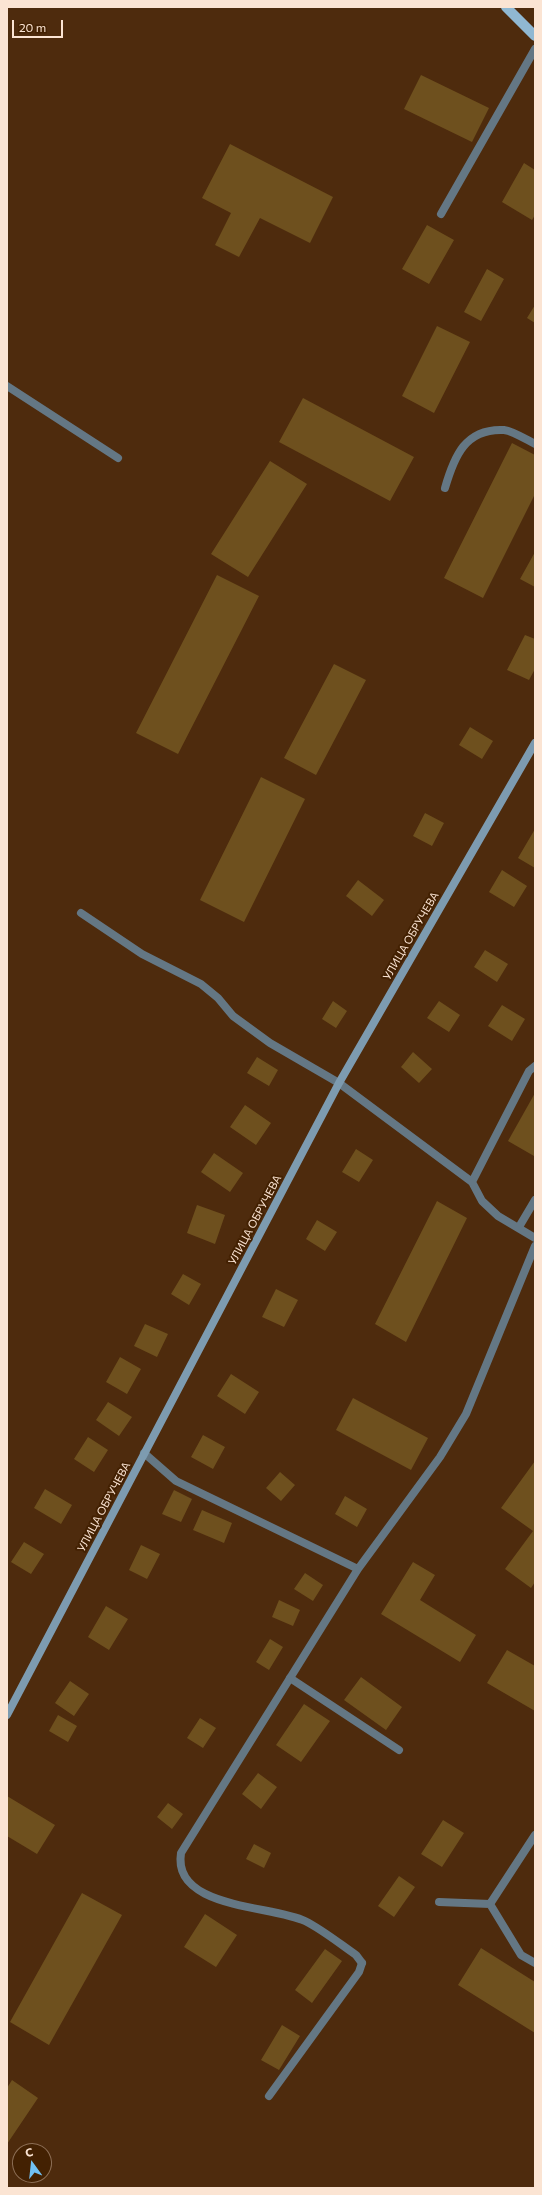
<!DOCTYPE html>
<html>
<head>
<meta charset="utf-8">
<style>
	body { margin:0 }
	#map { position:relative; width:542px; height:2195px; overflow:hidden; background:#4e2b0d; font-family:Commissioner,sans-serif }
	canvas { display:block }
	.frame { position:absolute; inset:0; border:8px solid #fbe4d3; pointer-events:none }
	.north { position:absolute; left:12px; top:2143px; width:40px; height:40px; box-sizing:border-box; background:#432102; border:1px solid #8d6f56; border-radius:50%; rotate:345deg; font-size:11px; font-weight:700; line-height:16px; text-align:center; color:#fbe4d3 }
	.north::after { content:''; display:block; margin:auto; width:14px; height:18px; background:#70c1f4; clip-path:polygon(50% 0,100% 100%,50% 72%,0 100%) }
	.scale { position:absolute; left:12px; top:20px; width:51px; height:18px; box-sizing:border-box; border:2px solid #fbe4d3; border-top:0; padding-left:5px; font-size:12px; line-height:14px; white-space:nowrap; color:#fbe4d3; -webkit-text-stroke:3px #432102; paint-order:stroke }
</style>
</head>
<body>
<div id="map">
<canvas width="542" height="2195"></canvas>
<div class="frame"></div>
<div class="north">С</div>
<div class="scale">20 m</div>
</div>
<script>
const context = document.querySelector('canvas').getContext('2d');
context.lineJoin = 'round';
function fill(path, color) { context.fillStyle = color; context.fill(path, 'evenodd'); }
function strokePath(path, color, width, dash) { context.strokeStyle = color; context.lineWidth = width; context.lineCap = dash ? 'butt' : 'round'; context.setLineDash(dash || []); context.stroke(path); }
function drawText(font, color, halo, rows, align = 'center') {
  context.font = font + ' Commissioner,sans-serif'; context.lineWidth = 4; context.setLineDash([]); context.textBaseline = 'middle'; context.strokeStyle = halo; context.fillStyle = color; for (const [text, x, y, turn = 0] of rows) {
    context.save(); context.translate(x, y); context.rotate((+turn || 0) * Math.PI / 180); context.textAlign = isNaN(turn) ? turn : align; if (halo) context.strokeText(text, 0, 0); context.fillText(text, 0, 0); context.restore();
  }
}
fill(new Path2D(`
	M421,75L489,108L472,142L404,109Z
	M230,144L333,197L310,243L260,218L239,257L215,245L231,213L202,198Z
	M524,163L535,170V215L532,220L502,202Z
	M427,225L454,240L429,284L402,269Z
	M487,269L504,279L481,321L464,312Z
	M535,305V323L527,318Z
	M437,326L470,342L434,413L402,396Z
	M303,398L414,457L390,501L279,442Z
	M512,443L535,455V494L483,598L444,578Z
	M270,461L307,484L248,577L211,554Z
	M535,552V587L520,579Z
	M217,575L259,596L178,754L136,733Z
	M525,635L535,639V669L529,680L507,670Z
	M334,664L366,680L316,775L284,758Z
	M470,727L493,741L482,759L459,745Z
	M261,777L305,799L244,922L200,900Z
	M425,813L444,823L432,846L413,836Z
	M535,829V868L518,858Z
	M502,870L527,886L514,907L489,892Z
	M358,880L384,900L372,916L346,896Z
	M485,950L508,964L497,982L474,967Z
	M333,1001L347,1011L336,1028L322,1019Z
	M439,1001L460,1015L449,1032L427,1018Z
	M502,1005L525,1019L512,1041L488,1026Z
	M413,1052L432,1069L419,1083L401,1067Z
	M257,1057L278,1070L269,1086L247,1073Z
	M535,1093V1153L534,1156L508,1141Z
	M245,1105L271,1123L256,1145L230,1127Z
	M356,1149L373,1160L359,1182L342,1172Z
	M214,1153L243,1173L230,1192L201,1172Z
	M437,1201L467,1218L406,1342L375,1324Z
	M197,1205L225,1215L215,1244L187,1233Z
	M317,1220L337,1232L325,1251L306,1239Z
	M183,1274L201,1284L189,1305L171,1294Z
	M276,1289L298,1300L284,1327L262,1317Z
	M145,1324L168,1334L157,1357L134,1346Z
	M120,1357L141,1369L127,1394L106,1382Z
	M231,1374L259,1392L245,1414L217,1396Z
	M353,1398L428,1438L411,1470L336,1430Z
	M108,1402L132,1417L119,1436L96,1420Z
	M203,1435L225,1447L213,1469L191,1457Z
	M88,1437L108,1450L94,1472L74,1459Z
	M535,1461V1582L531,1588L505,1569L533,1531L501,1508Z
	M280,1472L295,1485L281,1501L266,1488Z
	M45,1489L72,1505L61,1524L34,1508Z
	M174,1490L192,1499L181,1522L162,1514Z
	M345,1496L367,1509L357,1527L335,1514Z
	M202,1510L232,1523L224,1543L193,1530Z
	M24,1542L44,1554L31,1574L11,1562Z
	M141,1545L160,1554L147,1579L129,1570Z
	M413,1562L435,1575L420,1600L476,1635L460,1662L381,1614Z
	M305,1573L323,1585L313,1601L294,1589Z
	M279,1600L300,1610L293,1626L272,1617Z
	M106,1606L128,1619L109,1650L88,1637Z
	M270,1639L283,1647L269,1670L256,1662Z
	M507,1650L535,1666V1711L487,1683Z
	M361,1677L402,1707L386,1730L344,1700Z
	M70,1681L89,1694L74,1716L55,1703Z
	M304,1704L330,1721L301,1762L276,1745Z
	M58,1715L77,1726L68,1742L49,1731Z
	M200,1718L216,1728L203,1748L187,1738Z
	M258,1773L277,1787L261,1809L242,1794Z
	M7,1796L55,1825L37,1854L7,1836Z
	M168,1803L183,1814L172,1829L157,1817Z
	M443,1820L464,1833L442,1867L421,1854Z
	M254,1844L271,1853L264,1868L246,1859Z
	M399,1876L415,1887L394,1917L378,1906Z
	M82,1893L122,1915L49,2045L10,2022Z
	M205,1914L237,1935L216,1967L184,1947Z
	M481,1948L535,1982V2033L458,1985Z
	M325,1949L342,1961L312,2003L295,1990Z
	M282,2025L300,2036L279,2070L261,2060Z
	M12,2080L38,2098L7,2144V2088Z`), '#6e501e');
strokePath(new Path2D(`
	M441,214L535,49
	M7,386L118,458
	M445,488C454,457 465,428 504,430C513,431 527,440 535,444
	M81,913L142,954L201,984L218,998L233,1016L270,1043L339,1083L472,1182L482,1201L498,1216L535,1238
	M472,1182L529,1071L535,1066
	M519,1227L535,1200
	M290,1678L399,1750
	M535,1835L490,1904L521,1955L535,1963
	M439,1902L490,1904
	M269,2096L359,1972L362,1963`), '#647784', 8);
strokePath(new Path2D(`
	M144,1453L176,1481L358,1569
	M362,1963L356,1955C340,1944 323,1930 305,1921C272,1905 172,1909 181,1853L358,1569L440,1457L466,1414L535,1246`), '#647784', 8);
strokePath(new Path2D(`
	M7,1715L339,1083L535,743`), '#7d9bb0', 8);
strokePath(new Path2D(`
	M506,7L535,36`), '#90b8d2', 10);
drawText('11px', '#fbe4d3', '#432102', [
	["УЛИЦА ОБРУЧЕВА",411,936,-60],
	["УЛИЦА ОБРУЧЕВА",255,1220,-62],
	["УЛИЦА ОБРУЧЕВА",104,1507,-62]
]);
</script>
</body>
</html>
